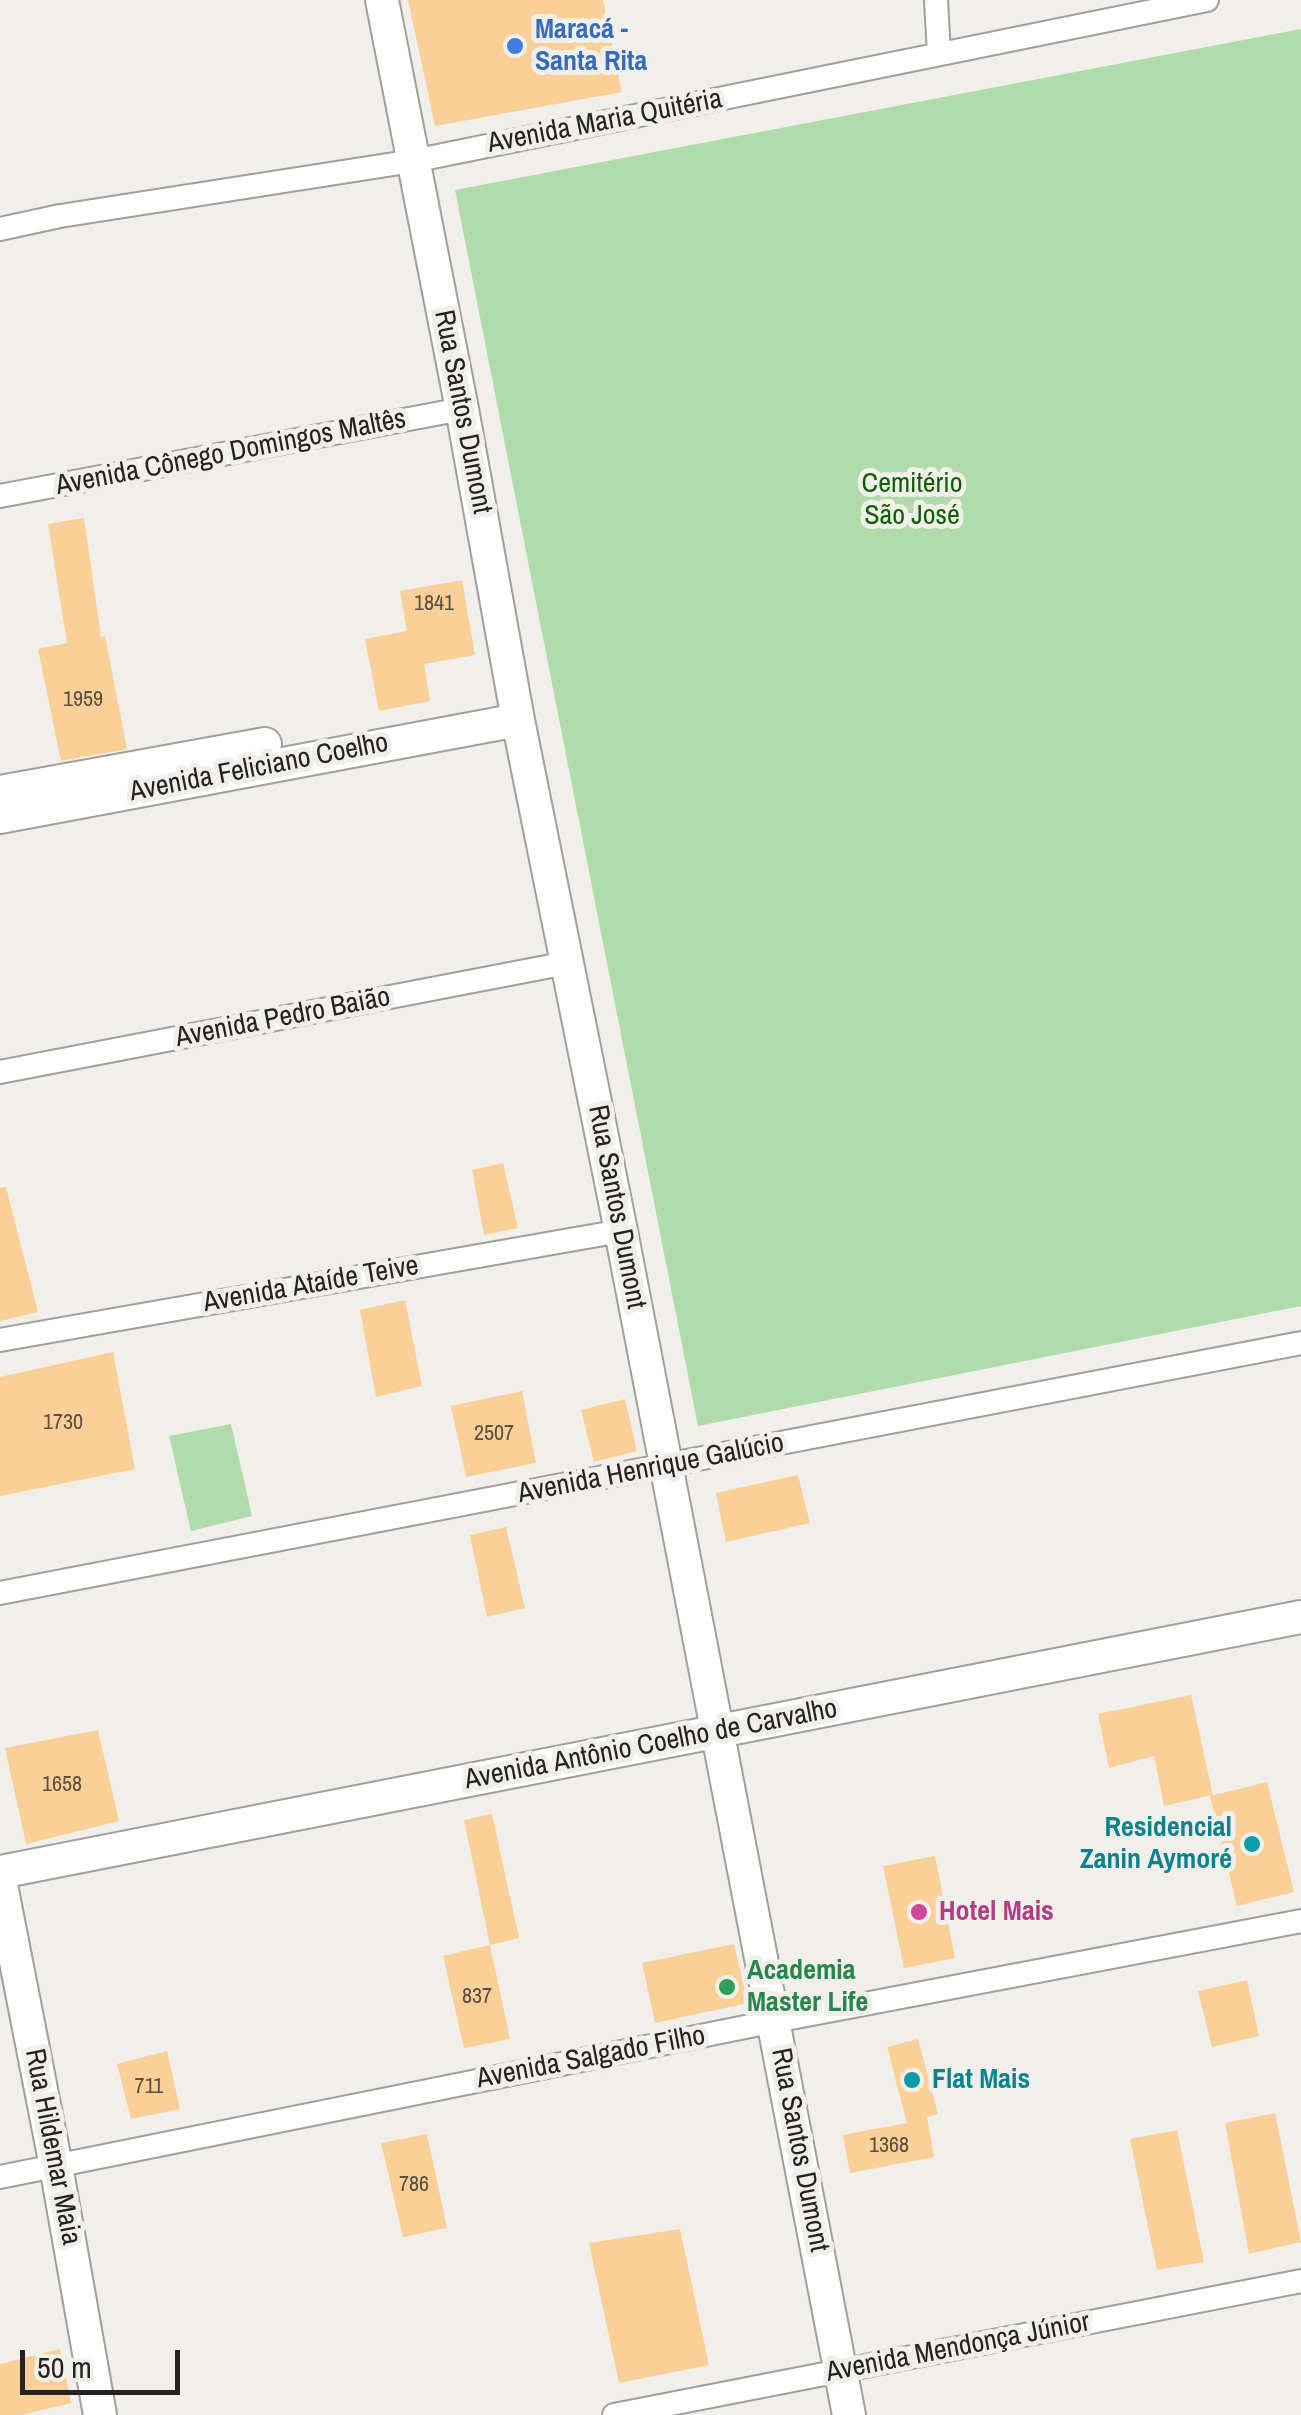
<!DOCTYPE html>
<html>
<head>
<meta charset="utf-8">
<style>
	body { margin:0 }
	#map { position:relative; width:1301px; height:2415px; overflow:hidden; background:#f1efe9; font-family:"Archivo Narrow",sans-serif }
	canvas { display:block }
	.scale { position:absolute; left:20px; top:2350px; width:160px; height:45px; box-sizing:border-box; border:5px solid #242322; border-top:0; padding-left:12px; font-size:30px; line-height:35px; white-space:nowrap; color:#242322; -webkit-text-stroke:8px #f1efe9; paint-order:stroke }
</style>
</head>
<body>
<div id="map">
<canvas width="1301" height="2415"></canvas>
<div class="scale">50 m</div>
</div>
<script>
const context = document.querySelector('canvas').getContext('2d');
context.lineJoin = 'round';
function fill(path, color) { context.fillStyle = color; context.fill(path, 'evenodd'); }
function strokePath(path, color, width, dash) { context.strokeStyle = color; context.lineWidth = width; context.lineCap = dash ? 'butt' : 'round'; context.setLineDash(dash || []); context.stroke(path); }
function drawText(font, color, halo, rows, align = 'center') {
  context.font = font + ' "Archivo Narrow",sans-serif'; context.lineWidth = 10; context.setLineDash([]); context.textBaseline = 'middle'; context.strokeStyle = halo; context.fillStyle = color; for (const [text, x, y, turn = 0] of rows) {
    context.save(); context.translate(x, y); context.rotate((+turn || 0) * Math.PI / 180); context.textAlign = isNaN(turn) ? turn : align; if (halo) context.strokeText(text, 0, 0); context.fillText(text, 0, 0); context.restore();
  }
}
fill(new Path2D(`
	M1301,29V1306L698,1426L455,190Z
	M231,1424L252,1516L191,1531L169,1436Z`), '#b0dbab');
fill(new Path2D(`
	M408,0H603L622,92L435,126Z
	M84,518L101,637L105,636L127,749L61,761L38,649L67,643L48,524Z
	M462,580L475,655L424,664L430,701L379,711L365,639L407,631L400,591Z
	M503,1163L518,1228L484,1235L472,1170Z
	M6,1187L38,1312L0,1321V1188Z
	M405,1300L422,1386L376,1397L360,1310Z
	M113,1352L135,1469L0,1496V1377Z
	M522,1391L536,1463L466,1477L451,1406Z
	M625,1399L637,1451L594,1462L581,1410Z
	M798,1475L810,1523L726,1542L716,1493Z
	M506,1527L525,1608L487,1617L470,1535Z
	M1191,1695L1213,1795L1164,1806L1154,1756L1109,1768L1098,1714Z
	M98,1730L119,1821L26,1844L5,1748Z
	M1267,1782L1294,1892L1237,1906L1210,1796Z
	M492,1814L519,1938L490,1945L464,1820Z
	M935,1856L955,1958L904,1968L883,1866Z
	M734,1944L748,2003L655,2023L642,1963Z
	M490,1945L510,2039L464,2048L443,1956Z
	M1247,1980L1259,2036L1212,2047L1198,1991Z
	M918,2039L938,2114L927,2117L934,2157L850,2173L843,2135L907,2123L887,2047Z
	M167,2051L180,2109L131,2119L117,2064Z
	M1275,2113L1301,2242L1249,2254L1225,2123Z
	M1177,2130L1204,2262L1157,2270L1130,2139Z
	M427,2134L447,2228L403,2237L381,2143Z
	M680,2229L709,2365L619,2383L589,2243Z
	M60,2349L71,2403L22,2415H0V2364Z`), '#fad098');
const street = new Path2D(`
	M936,0L939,54
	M0,229L60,216L413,161L1207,0
	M0,496L462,409
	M0,1072L567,963
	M0,1340L621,1231
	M0,1593L1301,1343
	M0,2177L775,2021L1301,1921
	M614,2415L1301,2281`);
const secondary = new Path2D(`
	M382,0L462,409L518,720L621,1231L849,2415
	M0,792L265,744
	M0,817L518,720
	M0,1872L1301,1617
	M0,1880L56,2166L100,2415`);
strokePath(street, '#a19f9a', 26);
strokePath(secondary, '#a19f9a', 36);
strokePath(street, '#fff', 22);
strokePath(secondary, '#fff', 32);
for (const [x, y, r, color] of [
	[515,46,10,"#3f7fe0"],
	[1252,1844,10,"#0f9aa8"],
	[919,1912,10,"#d1479c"],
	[727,1987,10,"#2e9e5b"],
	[912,2080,10,"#0f9aa8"]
]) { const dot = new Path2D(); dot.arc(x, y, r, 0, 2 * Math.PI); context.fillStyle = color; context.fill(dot); strokePath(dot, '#f1efe9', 4); }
drawText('22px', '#5a4e40', null, [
	["1841",434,604],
	["1959",83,700],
	["1730",63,1423],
	["2507",494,1434],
	["1658",62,1785],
	["837",477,1997],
	["711",149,2087],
	["1368",889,2146],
	["786",414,2185]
]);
drawText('bold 28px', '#366cbe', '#f1efe9', [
	["Maracá -",535,30],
	["Santa Rita",535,62]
], 'left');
drawText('28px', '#242322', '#f1efe9', [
	["Avenida Maria Quitéria",605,122,-11],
	["Rua Santos Dumont",462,412,79],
	["Avenida Cônego Domingos Maltês",231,453,-11],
	["Avenida Feliciano Coelho",259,768,-11],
	["Avenida Pedro Baião",283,1018,-11],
	["Rua Santos Dumont",616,1207,79],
	["Avenida Ataíde Teive",311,1285,-10],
	["Avenida Henrique Galúcio",651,1469,-11],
	["Avenida Antônio Coelho de Carvalho",651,1745,-11],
	["Avenida Salgado Filho",591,2058,-11],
	["Rua Hildemar Maia",52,2147,79],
	["Rua Santos Dumont",799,2150,79],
	["Avenida Mendonça Júnior",958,2348,-11]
]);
drawText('28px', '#106007', '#f1efe9', [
	["Cemitério",912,484],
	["São José",912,516]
]);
drawText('bold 28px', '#0d838f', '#f1efe9', [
	["Residencial",1232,1828],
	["Zanin Aymoré",1232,1860],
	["Flat Mais",932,2080,"left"]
], 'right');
drawText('bold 28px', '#b23c85', '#f1efe9', [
	["Hotel Mais",939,1912]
], 'left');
drawText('bold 28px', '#27864d', '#f1efe9', [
	["Academia",747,1971],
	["Master Life",747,2003]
], 'left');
</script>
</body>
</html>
